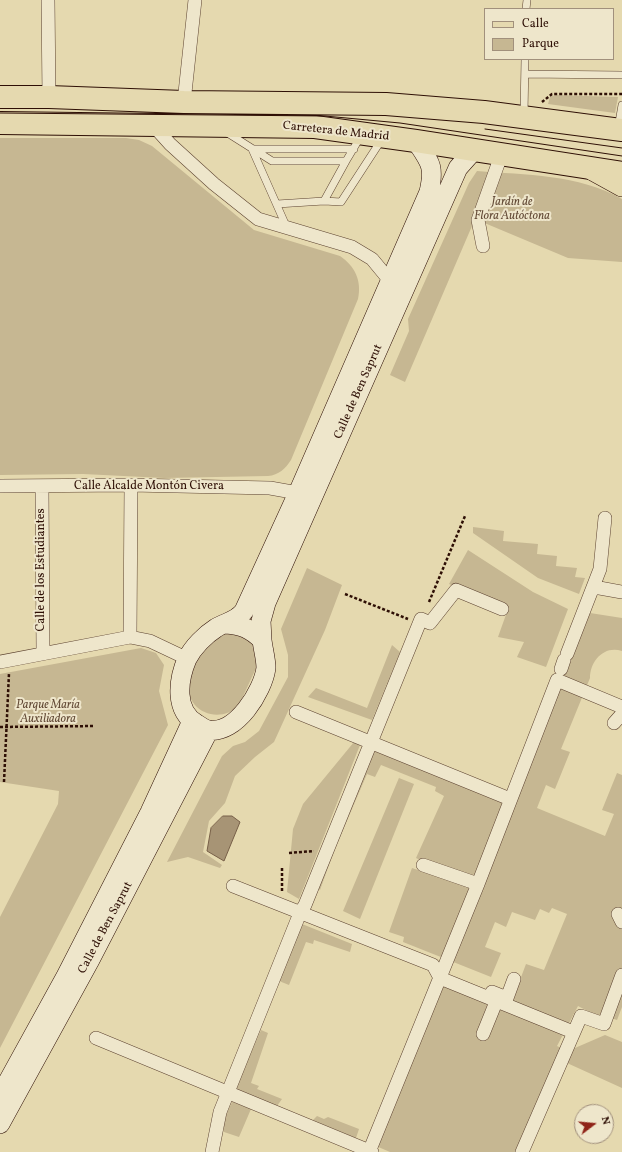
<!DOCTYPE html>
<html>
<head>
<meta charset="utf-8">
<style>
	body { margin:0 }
	#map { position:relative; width:622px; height:1152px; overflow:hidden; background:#e5d9af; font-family:Vollkorn,serif }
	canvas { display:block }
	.legend { position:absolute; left:484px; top:8px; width:130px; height:52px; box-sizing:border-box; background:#eee6cb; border:1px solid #a1907c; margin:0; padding:5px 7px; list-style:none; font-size:12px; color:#2e0f05 }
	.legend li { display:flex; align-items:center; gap:8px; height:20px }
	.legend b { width:20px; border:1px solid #a1907c }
	.north { position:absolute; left:574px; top:1104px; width:40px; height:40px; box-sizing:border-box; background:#eee6cb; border:1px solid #a1907c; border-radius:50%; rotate:74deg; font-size:11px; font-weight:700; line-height:16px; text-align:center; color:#2e0f05 }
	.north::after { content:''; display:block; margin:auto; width:14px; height:18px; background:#8f2418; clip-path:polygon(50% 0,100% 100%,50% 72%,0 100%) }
</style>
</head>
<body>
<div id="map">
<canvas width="622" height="1152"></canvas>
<ul class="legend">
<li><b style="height:5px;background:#e5d9af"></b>Calle</li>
<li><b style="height:11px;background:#c6b792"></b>Parque</li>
</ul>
<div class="north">N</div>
</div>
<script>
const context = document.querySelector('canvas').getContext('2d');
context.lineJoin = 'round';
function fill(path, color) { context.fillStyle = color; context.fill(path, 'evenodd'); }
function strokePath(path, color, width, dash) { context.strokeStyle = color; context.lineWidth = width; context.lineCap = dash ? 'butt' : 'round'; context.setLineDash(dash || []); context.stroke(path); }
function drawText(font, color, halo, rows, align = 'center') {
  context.font = font + ' Vollkorn,serif'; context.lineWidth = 4; context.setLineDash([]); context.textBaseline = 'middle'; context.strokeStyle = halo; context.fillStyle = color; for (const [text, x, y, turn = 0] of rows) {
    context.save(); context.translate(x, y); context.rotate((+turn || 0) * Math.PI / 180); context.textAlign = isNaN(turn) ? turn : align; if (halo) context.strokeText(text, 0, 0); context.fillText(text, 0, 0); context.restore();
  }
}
fill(new Path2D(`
	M555,95L618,97L615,113L548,104L550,97Z
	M0,138H126L139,140L152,146L254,230L340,256C355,266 362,281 358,299L291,460C285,469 279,475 268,476L164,478L83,474L0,475Z
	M477,171C526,175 578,174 622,199V262L568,258L475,219L405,382L390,375L409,331L408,319L469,183Z
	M473,527L504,531L503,541L538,544L537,554L557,556L556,566L577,568L575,577L585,578L579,594L538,578L473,533Z
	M468,550L533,592L568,609L546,667L517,657L524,642L498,637L508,609L449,584Z
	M307,568L342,585L325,630L274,742L255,757L235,776L225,803L209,821L203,852L222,865L220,868L188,857L167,862L222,756L233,746L245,742L259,731L288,677V655L281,629Z
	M590,613L622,618V651C604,645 590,661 590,678L561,749L570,752L555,789L546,785L537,808L605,836L614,814L602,810L617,773L622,775V1007L617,1020L611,1018L609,994L599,1017L578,1006L557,1046L568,1051L605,1035L622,1042V1088L556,1058L517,1152H390L376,1146L443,984L502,1008L520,980L526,964L544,970L567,914L552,908L549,913L540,909L535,920L512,912L506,927L495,922L485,947L501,953L491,977L403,942L404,937L389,932L412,868L421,871L424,862L416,858L444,796L435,791L436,787L401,773L399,778L414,784L360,919L343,911L401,773L381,765L375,777L367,774L340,837L337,836L332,850L334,851L320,890L315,887L370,748L508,804L564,677Z
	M241,632L254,644L257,666L239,705C218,727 182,709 189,679C193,661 206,645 218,633Z
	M392,645L400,652L372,720L308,697L316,688L367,708Z
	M141,648L156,653L164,665L159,691L168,725L0,1048V917L58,804L59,791L0,782V674Z
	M354,742L360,745L299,899L287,892L293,829L303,804Z
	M302,924L352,944L350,952L314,940L313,944L306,942L289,985L279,981Z
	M261,1030L268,1033L251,1083L259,1086L257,1089L282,1099L277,1106L234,1092Z
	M232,1102L251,1109L239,1137L224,1132V1120Z
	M317,1116L324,1119L328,1117L359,1129L356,1138L313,1120Z`), '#c6b792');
const water = new Path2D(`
	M223,816H232L240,822L224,861L207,851L211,828Z`);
fill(water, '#a79475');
strokePath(water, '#775f48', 1);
const lane = new Path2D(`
	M526,9L527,0
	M525,74L622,75
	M524,115L525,59
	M618,128L622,105
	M226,132L272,161H346L361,136
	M324,201L341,202L382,139
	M277,204L324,201L346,161
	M287,228L252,149H354`);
const street = new Path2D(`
	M48,0L49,97
	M184,102L195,0
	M152,124L170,144L214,184L258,219L352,247L372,259L391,282
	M483,246L478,220L498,164
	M0,486L131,485L270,488L298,493
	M42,486L43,653
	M594,587L622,592
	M130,637L131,485
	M567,654L600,569L605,518
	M0,662L130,637L150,641L188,659
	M561,669L564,660
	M296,712L510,799
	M614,723L622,714
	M423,865L478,884
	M233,886L433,965L440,978L573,1032
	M618,914L622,922
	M492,992L507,998L514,979
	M483,1034L496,1002
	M96,1038L372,1152
	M212,1152L220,1112L300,913L305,905L421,619L430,623L456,590L502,609
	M369,1152L478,884L557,680L622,707
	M522,1152L581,1016L604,1024L622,975`);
const secondary = new Path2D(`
	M226,624C242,625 251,629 262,640C263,649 266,659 266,668C263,691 236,735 208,730C205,729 200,726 197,724C174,711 178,680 187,659C193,647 205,635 216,628C226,622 237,621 244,611L298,493L429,192C435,166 430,162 416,141
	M262,640L261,621L266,603L458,168L474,150
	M0,1096L66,976L150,812L192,721
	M0,1124L90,960L209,730`);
const primary = new Path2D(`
	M593,170L622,186`);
const highway = new Path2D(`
	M0,97H49L184,102L386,104L484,112L622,130
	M0,123L315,127L416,141L622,173`);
strokePath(lane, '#5c4230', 8);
strokePath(street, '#5c4230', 14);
strokePath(secondary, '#2e0f05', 20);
strokePath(primary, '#2e0f05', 22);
strokePath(highway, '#2e0f05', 24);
strokePath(new Path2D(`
	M542,102L552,94H622
	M345,594L408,619
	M429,602L465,516
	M0,727L95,726
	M4,782L9,673
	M289,853L314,851
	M282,868V892`), '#2e0f05', 2.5, [3, 2]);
strokePath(lane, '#eee6cb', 7);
strokePath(street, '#eee6cb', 13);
strokePath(secondary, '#eee6cb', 19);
strokePath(primary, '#e5d9af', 21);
strokePath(highway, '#e5d9af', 22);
strokePath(new Path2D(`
	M0,113L325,116L400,123L622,156
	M485,129L622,148`), '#2e0f05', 1);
drawText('12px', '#2e0f05', '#eee6cb', [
	["Carretera de Madrid",336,132,6],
	["Calle de Ben Saprut",359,392,-66],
	["Calle Alcalde Montón Civera",149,487],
	["Calle de los Estudiantes",42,570,-90],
	["Calle de Ben Saprut",106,928,-62]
]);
drawText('italic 12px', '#634a36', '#eee6cb', [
	["Jardín de",512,203],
	["Flora Autóctona",512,217],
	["Parque María",48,706],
	["Auxiliadora",48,720]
]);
</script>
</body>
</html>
